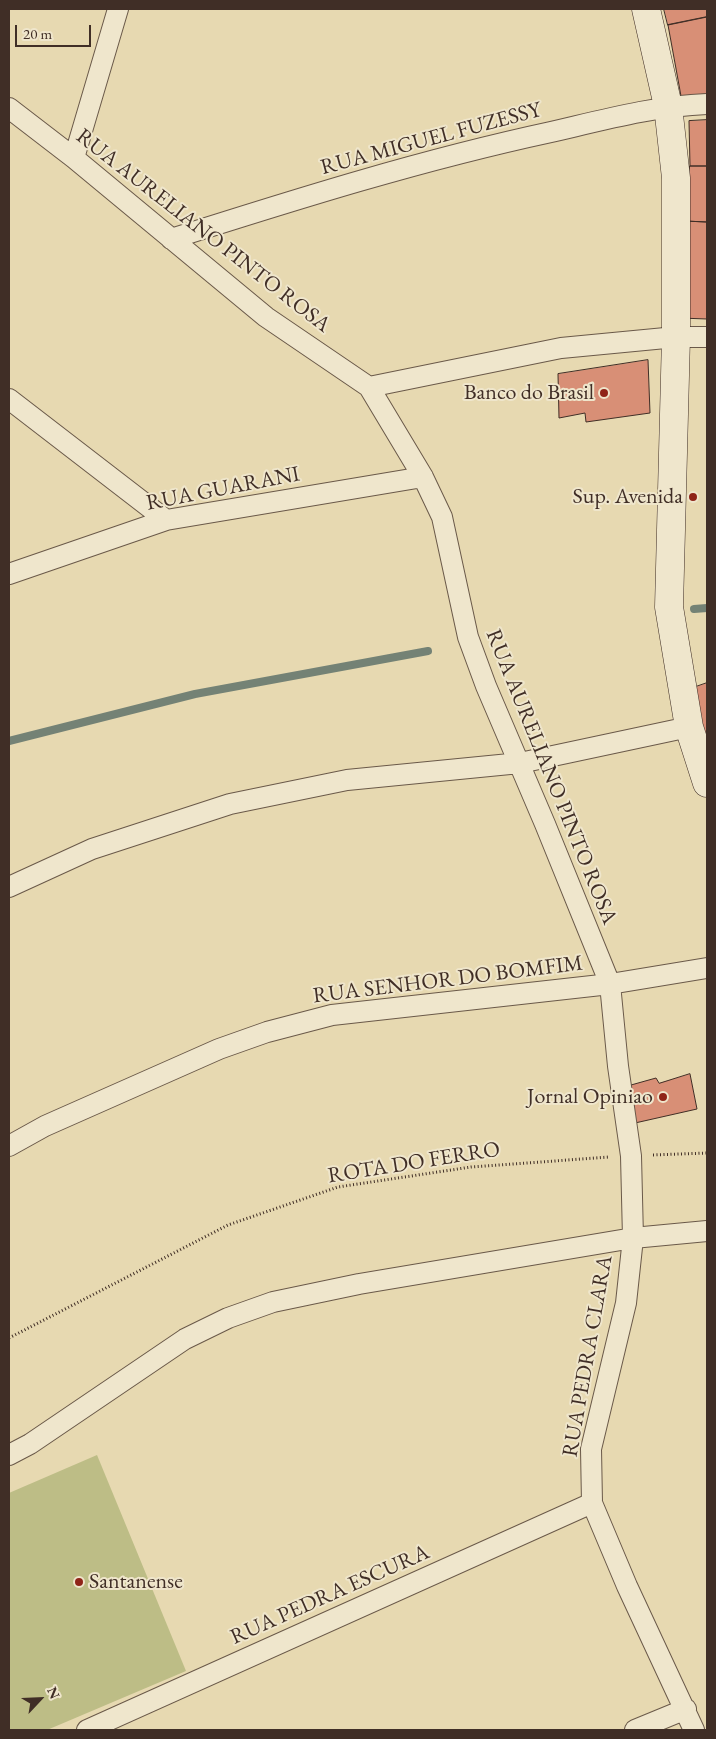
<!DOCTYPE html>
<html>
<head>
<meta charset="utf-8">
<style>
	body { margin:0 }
	#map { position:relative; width:716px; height:1739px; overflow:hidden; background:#e7d9b1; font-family:"EB Garamond",serif }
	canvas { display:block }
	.frame { position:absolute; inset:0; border:10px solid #402e26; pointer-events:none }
	.north { position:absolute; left:15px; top:1674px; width:50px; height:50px; -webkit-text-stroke:4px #efe6cc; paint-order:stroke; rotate:65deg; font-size:14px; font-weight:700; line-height:20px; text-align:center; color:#402e26 }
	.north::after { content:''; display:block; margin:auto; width:18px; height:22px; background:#402e26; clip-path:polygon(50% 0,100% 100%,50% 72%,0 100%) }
	.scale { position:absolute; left:15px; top:25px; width:76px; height:22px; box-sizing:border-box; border:2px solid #402e26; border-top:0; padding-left:6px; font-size:15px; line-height:18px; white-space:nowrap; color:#402e26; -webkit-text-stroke:4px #efe6cc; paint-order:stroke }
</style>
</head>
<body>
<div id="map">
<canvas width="716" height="1739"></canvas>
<div class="frame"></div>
<div class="north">N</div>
<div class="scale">20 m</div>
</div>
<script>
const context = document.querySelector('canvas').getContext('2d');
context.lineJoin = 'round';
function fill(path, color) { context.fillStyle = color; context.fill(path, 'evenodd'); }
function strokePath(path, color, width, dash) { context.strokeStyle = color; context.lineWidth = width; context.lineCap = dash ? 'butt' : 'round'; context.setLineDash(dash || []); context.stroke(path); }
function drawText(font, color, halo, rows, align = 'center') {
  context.font = font + ' "EB Garamond",serif'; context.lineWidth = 4; context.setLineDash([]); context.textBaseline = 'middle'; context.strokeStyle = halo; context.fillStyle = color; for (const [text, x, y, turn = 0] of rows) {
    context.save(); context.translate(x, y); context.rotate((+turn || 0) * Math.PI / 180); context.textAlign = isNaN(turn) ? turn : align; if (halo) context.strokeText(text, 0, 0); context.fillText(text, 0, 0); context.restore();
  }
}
fill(new Path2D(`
	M97,1455L186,1671L47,1730H9V1493Z`), '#bdbd86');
strokePath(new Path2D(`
	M694,609L707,608
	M9,741L195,694L428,651`), '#748275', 8);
const building = new Path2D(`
	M664,9H707V17L668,25Z
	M707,17V94L681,96L668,25Z
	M707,120V166H690L689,121Z
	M690,166H707V222L684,221Z
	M684,221L707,222V319L680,318Z
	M648,360L650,413L586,422L585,413L559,418L558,374Z
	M707,683V743L690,689Z
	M690,1074L697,1109L635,1123L631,1085L656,1078L659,1083Z`);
fill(building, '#d88f76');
strokePath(building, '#402e26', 1);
const minor = new Path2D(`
	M9,108L74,158L266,317L369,387L423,477L442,517L468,637L486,686L545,824L610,984L618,1066L631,1156L633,1238L626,1303L591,1449L592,1503L627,1586L694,1730
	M74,158L118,9
	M171,239C297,199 421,160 551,132C603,120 654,106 707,104
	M369,387L561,348L676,337H707
	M9,399L166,520
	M9,574L166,520L423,477
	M9,887L92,849L230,804L347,780L520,763L689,727
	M9,1146L45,1126L219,1049L267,1032L332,1015L610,984L707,968
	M9,1455L30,1444L185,1339L228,1318L273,1302L359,1284L633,1238L707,1231
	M87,1730L592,1503
	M635,1730L686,1709`);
const secondary = new Path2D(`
	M646,9L668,106L676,178V337L669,607L689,727L707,783`);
strokePath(minor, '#6a5949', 22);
strokePath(secondary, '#402e26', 29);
strokePath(new Path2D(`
	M653,1155L707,1153
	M9,1338L228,1225L338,1187L471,1167L609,1157`), '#402e26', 3, [1, 2.5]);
strokePath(minor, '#efe6cc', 20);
strokePath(secondary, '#efe6cc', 28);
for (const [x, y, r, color] of [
	[604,393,5,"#8f2418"],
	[693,497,5,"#8f2418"],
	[663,1097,5,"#8f2418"],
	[79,1582,5,"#8f2418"]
]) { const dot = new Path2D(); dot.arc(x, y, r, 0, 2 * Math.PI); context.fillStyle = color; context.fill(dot); strokePath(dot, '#efe6cc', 2); }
drawText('22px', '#402e26', '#efe6cc', [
	["RUA MIGUEL FUZESSY",431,139,-15],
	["RUA AURELIANO PINTO ROSA",203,231,38],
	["RUA GUARANI",223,489,-11],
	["RUA AURELIANO PINTO ROSA",551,777,68],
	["RUA SENHOR DO BOMFIM",448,980,-7],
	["ROTA DO FERRO",414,1163,-9],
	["RUA PEDRA CLARA",588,1356,-80],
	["RUA PEDRA ESCURA",330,1595,-24]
]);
drawText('22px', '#402e26', '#efe6cc', [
	["Banco do Brasil",594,393],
	["Sup. Avenida",683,497],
	["Jornal Opiniao",653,1097],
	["Santanense",89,1582,"left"]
], 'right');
</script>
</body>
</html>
